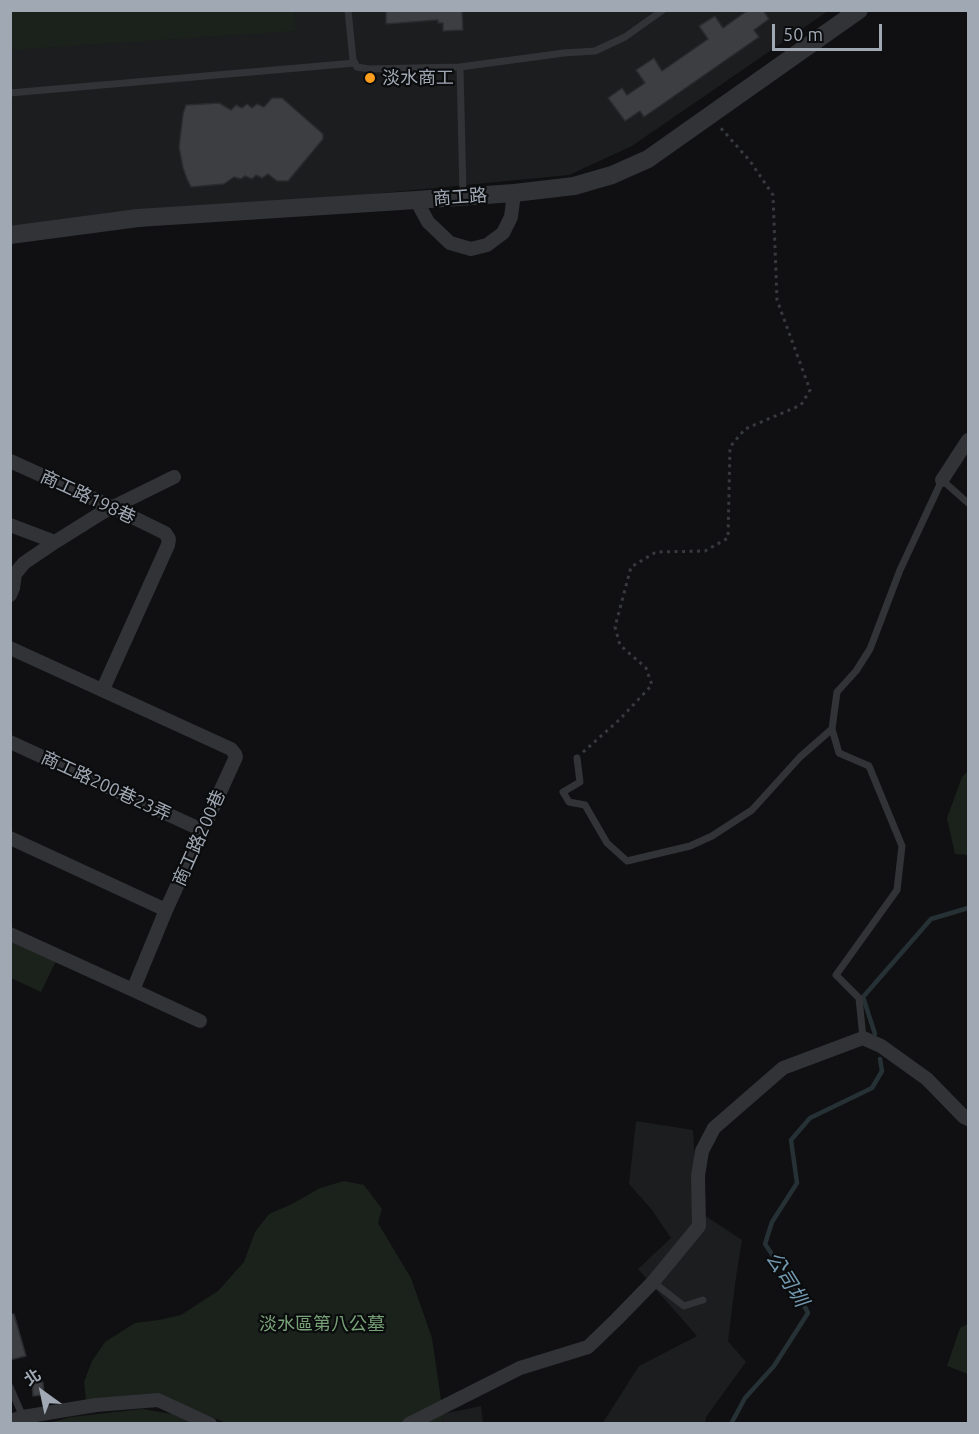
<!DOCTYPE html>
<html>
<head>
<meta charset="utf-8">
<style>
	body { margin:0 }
	#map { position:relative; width:979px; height:1434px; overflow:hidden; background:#101012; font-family:Ubuntu,"Noto Sans TC",sans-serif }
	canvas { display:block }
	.frame { position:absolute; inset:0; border:12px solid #a0a8b4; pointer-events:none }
	.north { position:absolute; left:12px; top:1362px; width:60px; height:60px; -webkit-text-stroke:4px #0b0c0d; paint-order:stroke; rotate:327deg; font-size:16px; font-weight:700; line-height:24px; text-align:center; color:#a0a8b4 }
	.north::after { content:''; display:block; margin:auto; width:21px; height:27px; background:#a0a8b4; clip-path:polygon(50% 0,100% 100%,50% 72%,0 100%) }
	.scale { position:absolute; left:772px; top:24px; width:110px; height:27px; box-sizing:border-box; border:3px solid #a0a8b4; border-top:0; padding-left:8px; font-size:18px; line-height:21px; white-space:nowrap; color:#a0a8b4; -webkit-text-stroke:4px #0b0c0d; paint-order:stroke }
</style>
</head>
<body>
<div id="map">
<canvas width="979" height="1434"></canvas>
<div class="frame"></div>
<div class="north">北</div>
<div class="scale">50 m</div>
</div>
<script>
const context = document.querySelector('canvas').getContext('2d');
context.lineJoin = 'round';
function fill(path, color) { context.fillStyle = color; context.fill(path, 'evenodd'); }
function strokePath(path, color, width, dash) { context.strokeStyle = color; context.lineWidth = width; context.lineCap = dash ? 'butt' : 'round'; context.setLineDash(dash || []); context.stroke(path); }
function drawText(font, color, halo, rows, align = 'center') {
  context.font = font + ' Ubuntu,"Noto Sans TC",sans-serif'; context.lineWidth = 4.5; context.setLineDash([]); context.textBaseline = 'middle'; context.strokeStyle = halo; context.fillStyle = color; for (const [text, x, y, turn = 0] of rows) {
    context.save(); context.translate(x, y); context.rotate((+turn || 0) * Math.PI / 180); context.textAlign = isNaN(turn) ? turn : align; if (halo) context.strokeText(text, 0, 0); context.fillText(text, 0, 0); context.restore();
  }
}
fill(new Path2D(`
	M11,11H828L632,146L569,175L11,229Z
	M636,1121L693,1130L698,1211L742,1240L736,1277L728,1341L746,1362L706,1417L705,1423L602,1424L639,1366L697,1336L638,1269L671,1238L652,1210L629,1184Z
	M481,1406L483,1423L442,1424L443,1414Z`), '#1c1d1f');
fill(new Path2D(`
	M10,11H294L296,31L11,50Z
	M968,771V855L955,854L947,818L962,777Z
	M11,940L56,961L41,992L11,978Z
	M344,1181L364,1185L382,1209L378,1223L411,1278L432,1338L443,1414L442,1424L226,1423L159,1395L86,1400L84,1382L92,1361L105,1342L135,1323L159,1320L181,1315L218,1291L244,1262L255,1232L269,1214L292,1204L320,1188Z
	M968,1324V1374L947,1366L960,1328Z
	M142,1409L172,1414L196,1424H45L71,1417Z`), '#1a221b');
strokePath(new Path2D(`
	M875,1034L863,997L931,919L968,908
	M731,1424L745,1398L774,1366L808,1313L797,1291L765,1244L772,1222L797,1183L791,1140L810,1118L872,1088L882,1071L880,1059`), '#263136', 4.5);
const building = new Path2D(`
	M386,10H462L463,30L443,31V23H438V20L386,24Z
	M748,10H763L769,19L754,30L759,37L644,117L640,111L625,121L608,98L622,88L627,95L645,83L636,70L654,58L662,71L708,39L699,26L715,16L723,28Z
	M272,98H282L323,134V139L288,181H277L268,174L262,178L256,175L252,179L245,176L241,179L234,177L224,184L191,187L187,179L183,168L179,147L183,114L186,105L219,103L231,110L236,105L242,108L247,104L252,108L257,104L264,107Z
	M10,1314H14L26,1356L10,1360Z
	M43,1382L44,1395L33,1396L32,1383Z`);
fill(building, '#3c3e42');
strokePath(building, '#2a2b2e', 1.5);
strokePath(new Path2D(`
	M583,752L619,720L652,685L646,668L620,645L615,627L631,567L656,552L705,551L728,538L730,447L745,429L801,405L810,390L777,300L773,195L750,161L719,126`), '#373a3e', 3, [3, 4.5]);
strokePath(new Path2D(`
	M348,10L353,60L357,67L369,69L460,67
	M10,93L355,63
	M463,194L460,67L564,53L595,51L625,37L663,10
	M577,758L580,782L563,792L569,802L585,805L607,843L627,861L690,846L712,836L752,810L800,757L832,729
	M863,1038L859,998L836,975L897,890L902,846L869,766L839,753L832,729L837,692L856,671L870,649L900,570L942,480L968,503
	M653,1282L684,1306L703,1300
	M10,1387L23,1417`), '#313337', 7);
strokePath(new Path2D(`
	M416,200L428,222L450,243L471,249L487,245L503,233L511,217L514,193
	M10,461L114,508L165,533L169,539L168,545L103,689
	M942,480L968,440
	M10,525L55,542
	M10,595L13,588L15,574L24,563L55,542L103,512L174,477
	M10,648L231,749L235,754L236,757L166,910L133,990L200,1021
	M10,742L202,830
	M10,838L166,910
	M10,934L133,990
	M10,1421L23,1417L96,1405L158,1400L210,1424
	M409,1424L520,1368L588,1347L617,1319L653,1282L699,1226L698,1176L702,1151L714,1128L783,1068L863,1038L881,1046L927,1079L964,1117L968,1119`), '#313337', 14);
strokePath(new Path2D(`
	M10,235L138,218L416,200L514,193L574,186L612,175L648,159L859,10`), '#313337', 18);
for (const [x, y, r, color] of [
	[370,78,6,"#fe9e1c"]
]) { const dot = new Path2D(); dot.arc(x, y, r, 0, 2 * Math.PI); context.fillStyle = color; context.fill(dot); strokePath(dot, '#0b0c0d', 2); }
drawText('18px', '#a0a8b4', '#0b0c0d', [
	["淡水商工",382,78]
], 'left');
drawText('18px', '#a0a8b4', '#0b0c0d', [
	["商工路",460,197,-4],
	["商工路198巷",88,497,25],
	["商工路200巷23弄",106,786,25],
	["商工路200巷",199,838,-66]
]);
drawText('18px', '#77a176', '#0b0c0d', [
	["淡水區第八公墓",322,1324]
]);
drawText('italic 20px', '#749bb2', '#0b0c0d', [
	["公司圳",787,1279,58]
]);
</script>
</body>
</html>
